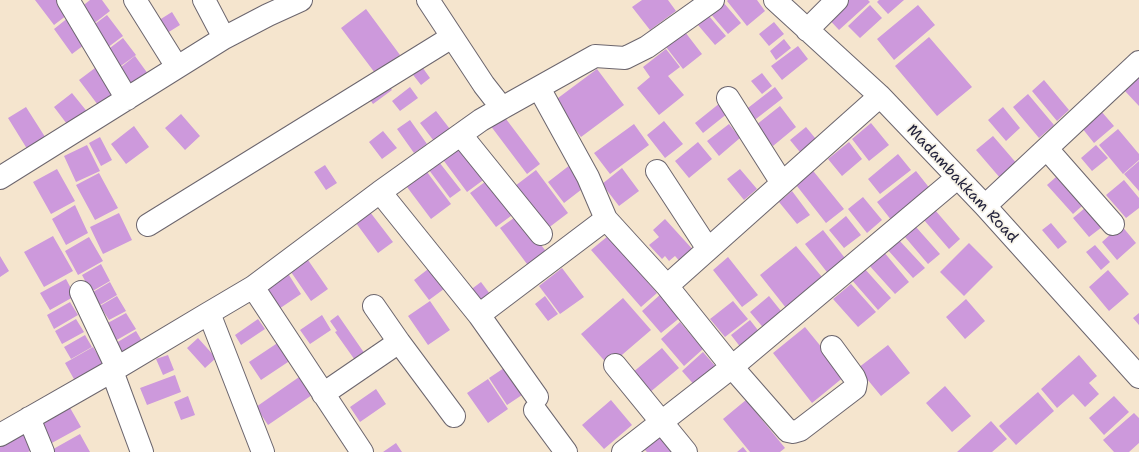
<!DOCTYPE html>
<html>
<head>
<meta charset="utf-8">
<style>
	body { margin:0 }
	canvas { display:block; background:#f5e5ce }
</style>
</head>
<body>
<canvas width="1139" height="452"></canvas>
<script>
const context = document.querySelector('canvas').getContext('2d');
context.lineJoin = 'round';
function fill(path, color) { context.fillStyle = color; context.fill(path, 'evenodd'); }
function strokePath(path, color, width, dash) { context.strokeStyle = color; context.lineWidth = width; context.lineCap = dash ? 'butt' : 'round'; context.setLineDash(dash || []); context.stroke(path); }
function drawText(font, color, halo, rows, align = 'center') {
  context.font = font + ' "Shantell Sans",sans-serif'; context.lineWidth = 3.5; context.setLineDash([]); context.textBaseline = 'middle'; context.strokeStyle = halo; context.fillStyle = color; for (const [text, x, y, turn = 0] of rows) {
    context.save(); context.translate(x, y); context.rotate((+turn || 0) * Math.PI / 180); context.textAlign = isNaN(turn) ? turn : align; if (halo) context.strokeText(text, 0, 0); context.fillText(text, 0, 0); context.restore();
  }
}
fill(new Path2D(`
	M35,0H62L71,12L54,25Z
	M90,0H102L110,11L92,25L80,8Z
	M642,0H668L676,11L650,30L632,7Z
	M728,0H757L765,11L747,26L727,1Z
	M841,0H868L870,2L839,30L825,15Z
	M879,0H904L888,14L877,2Z
	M723,2L741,23L728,34L710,13Z
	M870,5L882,18L860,38L848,26Z
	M918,5L935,25L894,60L877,39Z
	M366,9L400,55L375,73L341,28Z
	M172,12L180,25L164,35L156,22Z
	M107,15L123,36L107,48L91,27Z
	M709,16L726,36L715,45L698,25Z
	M69,17L88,42L72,54L54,29Z
	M774,22L784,34L769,46L759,34Z
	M682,28L702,54L683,69L663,43Z
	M929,37L972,87L937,116L895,66Z
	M123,38L136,55L118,68L106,51Z
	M784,39L791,48L776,60L770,51Z
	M798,46L808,59L782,80L771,66Z
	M666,49L680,67L668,76L684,95L659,115L637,88L650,77L643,67Z
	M135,56L151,78L133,92L116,71Z
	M420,64L430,78L421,85L410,71Z
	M95,68L117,97L101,109L79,80Z
	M597,69L624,105L581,137L554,101Z
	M762,73L772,86L762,94L751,81Z
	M1139,76V106L1124,90Z
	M385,80L392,90L373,104L366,94Z
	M1044,80L1069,110L1057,121L1032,91Z
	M410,87L418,98L400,111L392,101Z
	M775,87L783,98L752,122L744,111Z
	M72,93L89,114L70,128L54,107Z
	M1028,94L1054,125L1039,138L1013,107Z
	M720,103L728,113L703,133L695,123Z
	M780,106L796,127L773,146L756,125Z
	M26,107L47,140L29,152L8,118Z
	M1003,107L1020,128L1006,141L988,120Z
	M436,111L453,133L437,145L420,123Z
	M1101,111L1114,126L1094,143L1082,128Z
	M181,114L200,136L185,150L165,128Z
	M503,115L540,164L527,174L490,125Z
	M410,120L427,144L414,153L397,129Z
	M664,121L683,144L665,158L647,135Z
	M871,123L889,145L869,161L852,139Z
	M634,124L649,145L610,174L594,153Z
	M729,124L740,138L719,156L707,141Z
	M134,126L149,147L126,164L111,144Z
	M806,127L820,144L804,157L790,140Z
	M1118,129L1139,154V160L1123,174L1099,145Z
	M383,131L397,148L382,159L369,142Z
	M993,136L1018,165L1001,179L976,150Z
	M100,137L112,160L101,166L89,143Z
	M698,142L712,159L689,178L675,161Z
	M849,142L862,159L842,176L828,159Z
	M459,144L486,178L467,192L441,157Z
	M87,145L100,171L76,182L64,156Z
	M1096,145L1108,158L1092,171L1081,158Z
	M898,154L911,170L880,194L868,179Z
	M1139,161V191L1124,174Z
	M439,162L461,190L450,198L429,170Z
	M325,165L337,183L326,190L314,172Z
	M570,165L586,186L564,203L548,182Z
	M810,167L844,209L826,223L793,181Z
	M424,168L451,204L431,219L404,183Z
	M622,168L639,191L619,206L602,184Z
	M57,169L75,201L51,214L33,182Z
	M740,169L757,189L744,200L727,179Z
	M536,170L568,213L547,229L515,186Z
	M916,171L931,190L892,221L877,202Z
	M99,173L118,208L95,220L76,185Z
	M1056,177L1082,206L1073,214L1047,185Z
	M489,179L515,213L496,227L470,193Z
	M1124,180L1139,198V208L1126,218L1106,195Z
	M792,191L810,215L797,224L779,202Z
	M863,197L882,220L867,233L848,209Z
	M75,205L88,233L66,245L52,219Z
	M1085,208L1102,227L1089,237L1073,218Z
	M935,210L960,239L949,249L924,220Z
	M370,212L393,242L378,253L356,223Z
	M119,213L132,240L103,254L90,227Z
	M518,215L548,254L530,268L500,228Z
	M846,216L861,235L844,248L829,230Z
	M665,219L695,252L682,264L675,256L669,261L665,256L662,259L649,245L659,237L653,230Z
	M1051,223L1067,242L1058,249L1042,230Z
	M1121,225L1136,243L1117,260L1102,242Z
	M916,227L940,254L928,264L905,237Z
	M823,230L848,262L830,276L805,244Z
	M53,236L73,271L44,287L24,252Z
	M608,236L657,293L641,307L591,250Z
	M89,237L103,261L78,275L65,251Z
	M898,239L925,268L913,278L887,249Z
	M969,243L993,267L964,296L940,272Z
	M1095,245L1110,262L1101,270L1086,252Z
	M796,246L827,283L790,313L760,275Z
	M883,251L909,282L895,294L868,264Z
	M0,256L9,271L0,277Z
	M728,257L758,295L742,307L713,270Z
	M308,260L328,289L311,301L291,272Z
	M101,264L110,281L91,292L82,275Z
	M432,266L448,286L429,300L414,280Z
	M562,268L584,297L560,314L539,286Z
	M864,268L891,298L878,310L851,279Z
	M1108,270L1129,294L1109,311L1089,287Z
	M287,272L301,294L276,311L262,289Z
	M66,279L75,296L50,310L40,293Z
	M110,282L117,295L100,305L93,292Z
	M481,282L493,298L481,307L469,291Z
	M851,284L876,312L858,327L833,299Z
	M662,293L682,316L661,333L642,311Z
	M117,296L126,311L109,320L100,306Z
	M545,296L558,314L548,321L535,304Z
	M769,296L785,316L766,331L750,312Z
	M623,298L651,330L609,366L581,334Z
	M966,299L985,321L965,339L946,317Z
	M430,301L450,330L428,345L408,316Z
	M733,301L748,319L725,337L710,319Z
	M70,302L78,315L54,329L47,315Z
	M126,313L136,329L115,341L106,324Z
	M1139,313V325L1133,318Z
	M322,315L331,330L310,344L300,330Z
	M338,315L367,357L357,363L335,332L337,331L330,321Z
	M76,319L84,332L62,344L55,331Z
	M258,319L265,329L241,345L235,335Z
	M750,320L764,338L745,353L731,335Z
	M680,322L703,349L684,366L661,339Z
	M805,327L845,376L812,403L773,353Z
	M136,331L145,346L125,357L116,343Z
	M85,335L92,347L71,359L64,347Z
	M198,338L216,358L205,368L187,348Z
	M279,342L291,360L261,380L249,362Z
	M888,345L910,373L881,396L858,368Z
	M93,347L104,365L75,381L65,363Z
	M662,348L679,368L649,393L632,373Z
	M703,352L717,368L696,387L682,371Z
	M168,355L174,370L163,375L156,359Z
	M1079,355L1097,376L1089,383L1099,394L1085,407L1073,394L1057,408L1041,389Z
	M510,364L528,391L507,405L489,378Z
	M175,375L181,392L147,405L140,388Z
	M302,375L315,393L268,425L256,407Z
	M488,379L508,409L488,423L467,393Z
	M945,386L971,416L952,432L926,403Z
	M376,389L386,404L360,422L350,407Z
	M1038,392L1054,411L1016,445L999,426Z
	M188,396L195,415L181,420L174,402Z
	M1114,396L1129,412L1104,435L1089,418Z
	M611,400L632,425L604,449L582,425Z
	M746,400L785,448L780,452H750L723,419Z
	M69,406L81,427L50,444L38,423Z
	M1134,413L1139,418V443L1129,452H1114L1103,440Z
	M991,421L1007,439L992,452H957Z
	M21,429L32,450L28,452H0V441Z
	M658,433L674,452H647L641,446Z
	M80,434L90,452H48Z
	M396,443L402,452H383Z
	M743,447L747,452H737Z`), '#cd99dc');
const minor = new Path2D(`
	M68,0L127,99
	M135,0L177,67
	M204,0L224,38
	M428,0L484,85L502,108L481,120L380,192L479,315
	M775,0L880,96L985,206L1139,377
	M807,30L837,0
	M728,98L782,183
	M502,108L595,56L625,58L647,47L713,0
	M461,135L541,234
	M1047,149L1113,224
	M657,171L708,249
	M0,178L224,38L268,15L301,0
	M985,206L1139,62
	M606,219L667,286L732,367L788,431L793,432L800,430L855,388L856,382L854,377L832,347
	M148,225L452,37
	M667,286L880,96
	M253,287L362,452
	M81,292L117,368
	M374,306L399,342
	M209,313L253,287L380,192
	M615,365L686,452
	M112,371L142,452
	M323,394L399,342L454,416
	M537,397L479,315L606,219L588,177L539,88
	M535,410L566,452
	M29,418L43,452
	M0,435L112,371L209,313L263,452
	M623,452L732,367L957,178`);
strokePath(minor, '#6c666e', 24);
strokePath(minor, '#fff', 22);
drawText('15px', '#22223b', '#f7f3e8', [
	["Madambakkam Road",962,184,47]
]);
</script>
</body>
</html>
